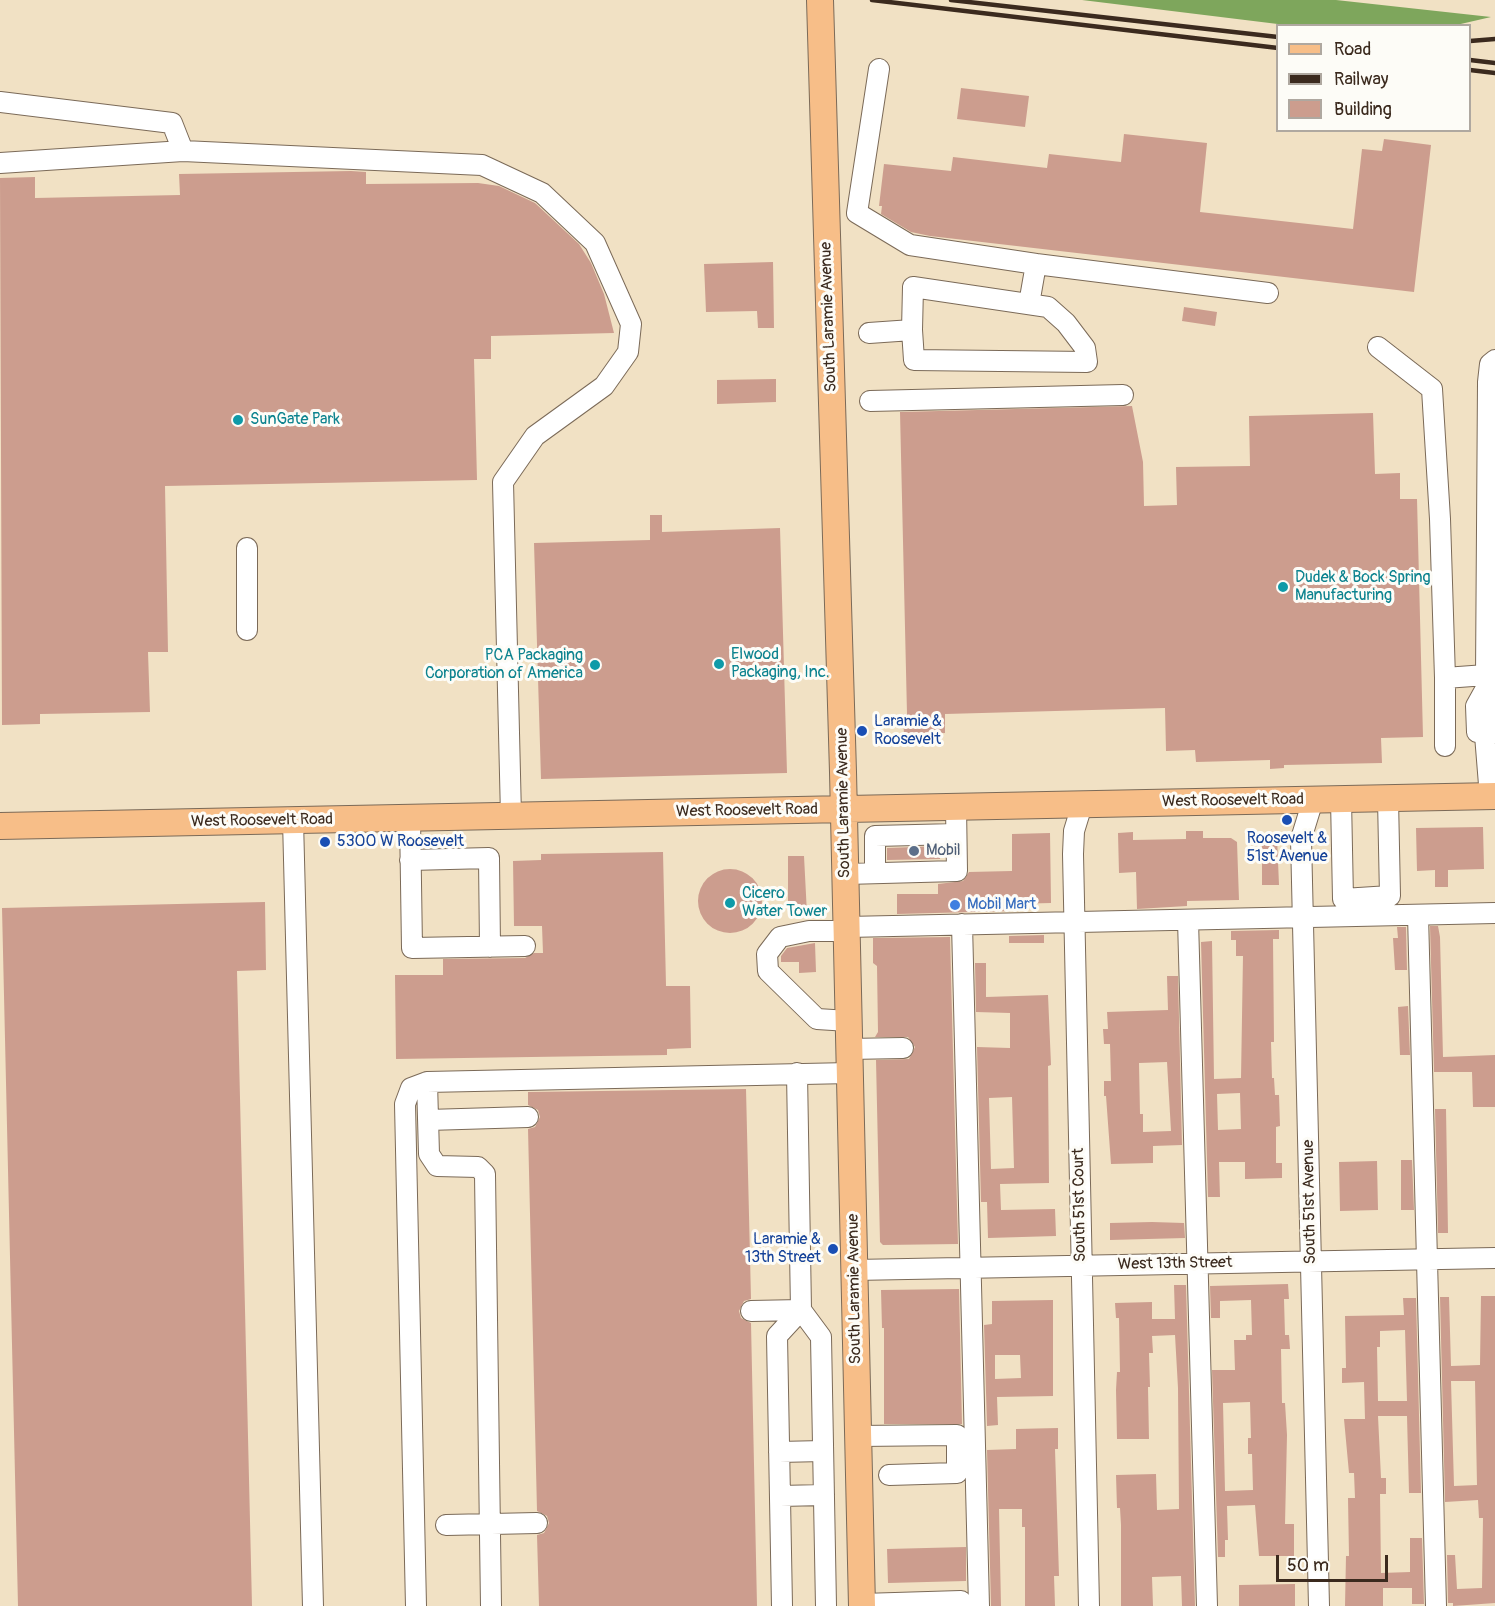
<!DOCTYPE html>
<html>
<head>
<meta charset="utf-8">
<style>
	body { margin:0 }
	#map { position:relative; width:1495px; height:1606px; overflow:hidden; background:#f1e1c4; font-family:Pangolin,sans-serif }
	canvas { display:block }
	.legend { position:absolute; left:1276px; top:24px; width:195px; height:108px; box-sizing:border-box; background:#fdfcf7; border:2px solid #afa8a0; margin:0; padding:8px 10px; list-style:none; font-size:18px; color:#3b2a1e }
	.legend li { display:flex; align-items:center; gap:12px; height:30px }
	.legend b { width:30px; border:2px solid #afa8a0 }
	.scale { position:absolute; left:1276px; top:1555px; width:112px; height:27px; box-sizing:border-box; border:3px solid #3b2a1e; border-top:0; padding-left:8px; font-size:18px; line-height:21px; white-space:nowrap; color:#3b2a1e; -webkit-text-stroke:4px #fdfcf7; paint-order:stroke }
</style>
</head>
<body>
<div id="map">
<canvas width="1495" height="1606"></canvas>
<ul class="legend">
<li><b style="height:8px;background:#f7be88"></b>Road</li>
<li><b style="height:8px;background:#3b2a1e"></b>Railway</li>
<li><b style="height:16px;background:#cc9d8e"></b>Building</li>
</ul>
<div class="scale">50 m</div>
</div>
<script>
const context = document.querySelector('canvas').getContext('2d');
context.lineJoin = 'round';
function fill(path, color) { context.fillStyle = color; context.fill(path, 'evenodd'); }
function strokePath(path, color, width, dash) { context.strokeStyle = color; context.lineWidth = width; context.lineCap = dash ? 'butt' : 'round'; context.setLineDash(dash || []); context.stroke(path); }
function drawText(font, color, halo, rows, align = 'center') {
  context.font = font + ' Pangolin,sans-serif'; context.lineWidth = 6; context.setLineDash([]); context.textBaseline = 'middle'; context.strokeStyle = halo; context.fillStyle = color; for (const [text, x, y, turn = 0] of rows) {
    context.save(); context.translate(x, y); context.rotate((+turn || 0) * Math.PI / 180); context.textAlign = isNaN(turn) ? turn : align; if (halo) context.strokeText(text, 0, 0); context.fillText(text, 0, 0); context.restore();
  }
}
fill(new Path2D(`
	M1082,0H1336L1491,17L1452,26H1294Z`), '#7ea65c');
fill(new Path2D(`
	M961,88L1029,96L1025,127L957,119Z
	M1124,134L1207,143L1200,212L1353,229L1362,149L1382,151L1384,139L1431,145L1414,292L930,236L911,232L881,214L882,206H879L884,164L951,171L953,157L1047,168L1049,154L1121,162Z
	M351,171L366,172V184L478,183L499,186L535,203L579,244L591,263L604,294L614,333L491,336V359H474L477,480L165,486L168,652H148L150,712L40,714V724L2,725L0,178L35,177V198L180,195L179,174Z
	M773,262L774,328H758L757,311L706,312L704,264Z
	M1184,307L1217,312L1215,326L1182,321Z
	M776,379V402L717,404V380Z
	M1132,406L1143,462L1144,506L1177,505L1176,467L1250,466L1249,416L1373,413L1375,474L1400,473V499H1417L1423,737L1381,738L1382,763L1284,765V768L1270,769V760L1196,762L1195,750L1166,751L1165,708L945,714V733L904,735L903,714H907L900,412Z
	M650,515H662V532L780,528L787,773L541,779L534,543L650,540Z
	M1483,827L1484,869L1448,870V887H1435V870L1417,871L1416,828Z
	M1186,831H1203V838H1231L1237,842L1239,900L1187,901V906L1137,909L1136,872L1119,873L1118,833L1133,832V840L1186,839Z
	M1050,833L1051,903L1012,904V911L897,914V894H938V884L963,881L969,872L1012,871V834Z
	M1262,837H1277L1279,885H1262Z
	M941,846L940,859L887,860V848Z
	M663,852L666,986H690L691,1048L667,1049V1055L396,1059L395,975H443V959L525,958L534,953H543L542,926H514L513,861L541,860V854Z
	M788,856H804L807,914L788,915Z
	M698 901a32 32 0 1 1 64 0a32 32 0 1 1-64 0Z
	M265,902L266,970L237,971L252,1606H18L2,908Z
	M1430,926H1438L1440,937L1443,1057L1495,1055V1107H1473L1472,1072H1434Z
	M1397,927H1406L1407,970H1395L1393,938H1398Z
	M1279,930V939H1273L1274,1042H1271L1272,1078H1274L1275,1095H1279L1280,1126L1276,1127V1163H1282V1178L1245,1179V1162H1219L1220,1197H1208L1201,942L1212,941L1214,1079L1241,1078L1243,956H1236V940H1231V931ZM1240,1093L1241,1129L1218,1130L1217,1094Z
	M1044,935V943H1009V936Z
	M950,937L958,1244L883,1245L880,1242L876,1060L909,1059L915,1047L908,1037H875L878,1032L877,966L873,963V938Z
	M815,943L816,972L799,973V962H781V956L787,948Z
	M975,963H986V997L1048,995L1051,1065L1048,1066L1049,1183L1000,1184L1001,1210L1055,1209L1056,1236L988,1238L987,1202H981L977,1047L1010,1048V1013L976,1012ZM1012,1097L1014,1168L991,1169L989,1098Z
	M1167,976H1178L1182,1145L1153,1146V1163L1111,1164L1106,1096H1104V1081H1111L1110,1044H1104L1103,1029H1108L1107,1012L1168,1010ZM1167,1062L1171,1131L1143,1132V1114H1140L1139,1063Z
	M1408,1006L1410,1055H1400L1398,1007Z
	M746,1089L751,1299L744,1301L739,1311L741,1318L751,1323L757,1606H539L537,1535L544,1533L549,1523L547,1516L537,1511L528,1129L535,1127L540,1117L538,1110L528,1105V1092Z
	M1435,1109H1446L1448,1233H1438Z
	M1401,1160H1412L1414,1210H1401Z
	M1377,1161L1378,1210L1340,1211L1339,1162Z
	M1152,1222L1184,1223L1185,1238L1110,1240V1223Z
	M1288,1284L1289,1299H1284L1285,1335H1289L1290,1349H1281L1282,1403H1285L1287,1435L1285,1524H1294V1556H1259L1255,1505L1227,1506L1228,1540H1225V1557H1218L1212,1370H1235L1234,1340H1246V1335H1252L1251,1300L1220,1301V1318H1211L1210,1286ZM1250,1402L1251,1438H1248V1454H1252L1253,1490L1225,1491L1223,1403Z
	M1174,1285H1186L1195,1606H1182L1181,1576L1152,1577L1153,1606H1121V1525L1120,1508H1117L1116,1475L1156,1474L1157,1510L1179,1509L1178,1388L1175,1335L1152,1336L1153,1353H1149L1150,1387H1148L1149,1439H1117L1116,1390L1117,1372H1120L1119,1318H1116L1115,1303L1152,1302V1319H1175Z
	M959,1289L962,1424H884V1328H882L881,1290Z
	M1481,1296H1495V1603L1453,1606V1603H1448L1447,1555H1455L1457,1589L1482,1588L1483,1518H1479L1478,1500L1445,1502L1440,1297H1449L1451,1366L1480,1365ZM1451,1381H1475L1477,1485L1454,1486Z
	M1403,1298H1416L1421,1493H1409L1407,1416H1378L1381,1478H1386V1494H1380L1381,1573L1410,1572V1538H1422L1424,1604H1412V1588H1383V1606H1345L1346,1556H1349L1348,1498H1355L1354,1473H1349L1344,1419H1365L1364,1382L1342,1383V1368H1346L1345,1316L1404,1315ZM1405,1330L1407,1401H1378L1377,1347H1380V1331Z
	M1053,1300V1396L997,1397L998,1425L987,1426L984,1325L992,1324V1301ZM995,1355H1020L1021,1378L995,1379Z
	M1058,1428V1449H1055L1059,1576H1054L1055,1606H1025V1527H1022V1509H999L1001,1606H991L987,1450L1016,1449V1429Z
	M966,1547V1581L888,1583L887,1549Z
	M1295,1584V1606H1239V1585Z`), '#cc9d8e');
const minor = new Path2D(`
	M879,69L857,213L910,245L1036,264
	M0,102L172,123L183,151
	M0,163L183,151L482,165L542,193L595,243L631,324L628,352L604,386L535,436L503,482L511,816
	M1029,304L1036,264L1268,293
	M869,333L912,330L914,360L1087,362L1085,348L1066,323L1048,307L913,287L912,330
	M1378,347L1432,389L1440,519L1445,678
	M870,401L1123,395
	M247,548V630
	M1486,675L1488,382L1490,364L1495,360
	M1485,735L1490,797
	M1445,746V678L1486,675V688L1494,709L1493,734L1477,732L1476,706L1486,688
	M1341,799L1343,899L1390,896L1388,799
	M1313,800L1301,839L1319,1606
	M1082,805L1074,831L1073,854L1089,1606
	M410,818L412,948L525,946
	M293,820L313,1606
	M410,860L489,858L490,947
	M875,872V836L956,834
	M846,874L957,871L956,807
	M1418,915L1436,1606
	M1188,920L1207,1606
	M962,924L979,1606
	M847,927L1495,913
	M847,931H809L780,937L767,954L768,971L817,1019L849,1021
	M849,1049L903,1048
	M428,1120L528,1117
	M854,1270L1495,1258
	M751,1311L801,1310L821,1337L826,1606
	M858,1436L957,1435V1473L889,1475
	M779,1452L823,1451
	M780,1496L824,1495
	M446,1525L537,1523
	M862,1604L961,1601
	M416,1606L405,1104L411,1088L427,1082
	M491,1606L485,1174L478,1167L437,1166L429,1154L427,1082L850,1073
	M782,1606L777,1336L801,1310L797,1073`);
const major = new Path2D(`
	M820,0L843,772L862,1606
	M0,826L1495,796`);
strokePath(minor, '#7b6a58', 22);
strokePath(major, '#7b6a58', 28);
strokePath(minor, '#fff', 20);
strokePath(major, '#f7be88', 26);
strokePath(new Path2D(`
	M872,0L1278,48
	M951,0L1278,37
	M1470,41L1495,39
	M1470,60L1495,63
	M1470,70L1495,73`), '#3b2a1e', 4.5);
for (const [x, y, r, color] of [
	[238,420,6,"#0f9aa8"],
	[1283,587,6,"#0f9aa8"],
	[719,664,6,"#0f9aa8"],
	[595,665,6,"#0f9aa8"],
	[862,731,6,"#1a4fb4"],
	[1287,820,6,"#1a4fb4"],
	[325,842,6,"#1a4fb4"],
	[914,851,6,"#5c6f8a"],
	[730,903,6,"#0f9aa8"],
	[955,905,6,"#3f7fe0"],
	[833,1249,6,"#1a4fb4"]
]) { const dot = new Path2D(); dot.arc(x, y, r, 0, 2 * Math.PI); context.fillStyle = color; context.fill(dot); strokePath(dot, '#fdfcf7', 2); }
drawText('16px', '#3b2a1e', '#fdfcf7', [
	["South Laramie Avenue",829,317,-92],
	["West Roosevelt Road",1233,801,-1],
	["South Laramie Avenue",844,803,-91],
	["West Roosevelt Road",747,811,-1],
	["West Roosevelt Road",262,821,-1],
	["South 51st Avenue",1310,1202,-91],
	["South 51st Court",1080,1205,-91],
	["West 13th Street",1175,1264,-1],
	["South Laramie Avenue",855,1289,-91]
]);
drawText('16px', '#0d838f', '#fdfcf7', [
	["SunGate Park",250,420],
	["Dudek & Bock Spring",1295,578],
	["Manufacturing",1295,596],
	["Elwood",731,655],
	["Packaging, Inc.",731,673],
	["PCA Packaging",583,656,"right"],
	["Corporation of America",583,674,"right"],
	["Cicero",742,894],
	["Water Tower",742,912]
], 'left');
drawText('16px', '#164399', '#fdfcf7', [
	["Laramie &",874,722],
	["Roosevelt",874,740],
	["Roosevelt &",1287,839,"center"],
	["51st Avenue",1287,857,"center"],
	["5300 W Roosevelt",337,842],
	["Laramie &",821,1240,"right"],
	["13th Street",821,1258,"right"]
], 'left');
drawText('16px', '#4e5e75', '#fdfcf7', [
	["Mobil",926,851]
], 'left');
drawText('16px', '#366cbe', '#fdfcf7', [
	["Mobil Mart",967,905]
], 'left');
</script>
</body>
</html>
